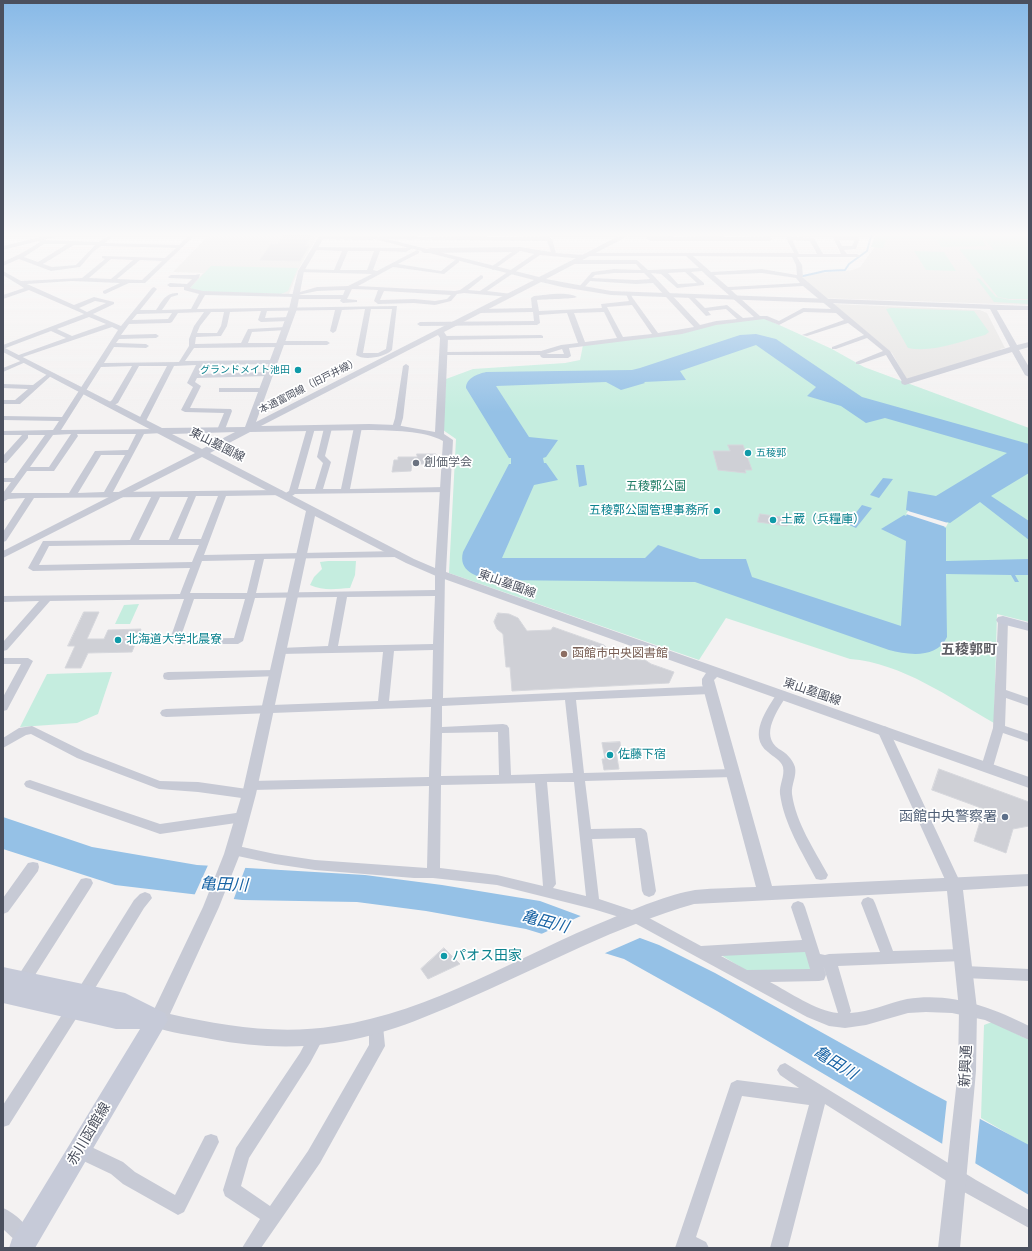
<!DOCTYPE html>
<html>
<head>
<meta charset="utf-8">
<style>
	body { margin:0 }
	#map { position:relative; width:1032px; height:1251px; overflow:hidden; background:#f4f2f2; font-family:Rubik,sans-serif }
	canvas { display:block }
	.frame { position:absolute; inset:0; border:4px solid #4b505e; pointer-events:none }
</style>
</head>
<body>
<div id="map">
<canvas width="1032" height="1251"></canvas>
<div class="frame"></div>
</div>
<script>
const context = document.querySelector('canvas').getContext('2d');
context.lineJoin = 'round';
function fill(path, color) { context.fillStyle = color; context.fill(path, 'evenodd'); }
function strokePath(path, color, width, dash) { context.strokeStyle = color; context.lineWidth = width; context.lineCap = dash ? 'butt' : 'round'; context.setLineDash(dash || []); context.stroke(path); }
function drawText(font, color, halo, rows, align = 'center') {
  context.font = font + ' Rubik,"Noto Sans JP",sans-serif'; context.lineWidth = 3.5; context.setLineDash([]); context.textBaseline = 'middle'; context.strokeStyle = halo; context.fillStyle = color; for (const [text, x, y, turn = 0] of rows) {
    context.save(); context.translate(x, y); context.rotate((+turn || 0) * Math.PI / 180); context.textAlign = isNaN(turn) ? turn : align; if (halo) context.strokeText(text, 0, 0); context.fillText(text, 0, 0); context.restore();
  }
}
fill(new Path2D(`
	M208,236H318L299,268L289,294L189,289L203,273L173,272Z
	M882,237L1029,238V305L822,298L802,279V277L817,273L853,270L860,267Z
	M833,304L980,310L987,313L1005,348L1000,349L1002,351L907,380L892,353Z`), '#e5e4e3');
fill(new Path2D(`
	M875,236H1029V240L982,239L986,246L941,247L937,239H887L883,248L871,247Z
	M985,240H1029V299H1009L998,297L959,249L994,250Z
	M914,251L944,252L956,271L926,270Z
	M211,266L298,268L288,291L281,294L202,292L190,288Z
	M976,278L980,279L996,297L1010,300H1029V304L994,302Z
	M891,308L974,311L989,332L985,335C961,341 933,353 908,348L886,309Z
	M764,318L832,349L864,367L1029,428V622L997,614L994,723C950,698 902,663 850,659L726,618L699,660L449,573L456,439L443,430L446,379L473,369L565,363L580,360L583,345L720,324Z
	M328,561H356L355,575L350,588C336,589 323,591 310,585L314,577L322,569L320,562Z
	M139,604L130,624H115L124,605Z
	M112,672L98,714L77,723L20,727L47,674Z
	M806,950L812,971L750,973L721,955Z
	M992,1022L1029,1040V1146L981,1118L984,1025Z`), '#c5eddf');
fill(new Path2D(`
	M756,334L776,339L862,397L1029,444V473L991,496L1029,521V540L980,502L950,523L947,522L944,527L946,528V561L1029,559V575H1015L1019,582H1015L1011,575L946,574L947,637C937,659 908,655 889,650L695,582L492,580C476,577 458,571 463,552L509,464H511V458H509L466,388C466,378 478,374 486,372L632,370L640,368L740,335ZM756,345L816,387L807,396L841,406L866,423L885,418L1007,453L936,496L908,491L906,510L909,511L906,516L904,515L881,529L906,541L901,626L752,577L746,559H700L658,545L645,558H502L534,485L558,480L546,463H544L543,458L546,457L558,440L529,437L496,386L606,382L621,390L645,383L644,382L686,380L680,371Z
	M576,465H584L587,485L579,487Z
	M883,478L893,479L879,498L870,495Z
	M862,505L872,508L856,528L847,524Z
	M3,817L92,847L197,865L365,875L442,885L540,901L659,945L715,973L918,1086L1029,1145V1195L717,1011L624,959L526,929L426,911L357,902L242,900L115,885L3,849Z`), '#95c1e6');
fill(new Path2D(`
	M908,511L948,523L946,527L906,514Z
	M209,863L246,866L233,901L194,896Z
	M583,915L642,937L603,954L539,935Z
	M947,1099L980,1117L975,1166L942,1145Z`), '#f4f2f2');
strokePath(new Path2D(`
	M803,276L825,271L845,270L849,264L867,251L871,236`), '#95c1e6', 2);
const building = new Path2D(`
	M283,236H311L305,246H309L300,261L260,260L271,244H278Z
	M728,445H743L752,470H745L746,473L718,470L713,451H730Z
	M417,454H436L435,464H412L411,471L392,472L394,460H398V457H417Z
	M760,514L788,518L787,526L758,522Z
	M84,612H99L87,639H104L108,630L141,629L132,652L88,653L81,668H65L75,646H68Z
	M498,613L509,614L518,618L527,631L551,630L553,627L604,645L608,649L638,660H645L651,664L674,672L669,683L512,691L510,667H506L503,634L497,629L494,622Z
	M620,742L621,752H616L619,769L604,770L602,759H605L602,743Z
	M939,769L1029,802V826L1013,829L1006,853L974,841L984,809L932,790Z
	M444,948L460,964L428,979L421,969Z`);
fill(building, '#cfd0d6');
strokePath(building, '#d6d7dc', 1);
fill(new Path2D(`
	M107,236H113L105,243L179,245L188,236H194L145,283H129L105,294L103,293V291L120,283L72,281L27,284L74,305L94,297L114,302V304L93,314L121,326L152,288L154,287L157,289L140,310H156C162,301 166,292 178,293V295L171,297L162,310L191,309L199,294L184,290V287H170L167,285L170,283L187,284L192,279L169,278L168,277L171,275H195L200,274L199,278L190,288L203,291L293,294L317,287L348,286L372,274L299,272L298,271L301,269L334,270L342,251L312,250V248L314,247L405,248L410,246L413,248L406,252L380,251L373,270L377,271L417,250L419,251V253L398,264L441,271L455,260H459V262L444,274L393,267L358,286L455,291L460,290L481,275L483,276V278L468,290L480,291L534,254L520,251L493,270L490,268L491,267L512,252L424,253L421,251L422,250L431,248L520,247L551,252L547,241L380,239L379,238L382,236L549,237L552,239L556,253L585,255L587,253H794L786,238L789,236L814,238L823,254H841L833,237H860L856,249L844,250L847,254H857L860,256L859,257H797L802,265L803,276L802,277L890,351L909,382L907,383H903L886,355L860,364H856V362L883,351L867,338L836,349H832V347L864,335L848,323L807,336L802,335L844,320L836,313L804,312L779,325L764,319L716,325L682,334L569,348L571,356L568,358H543L541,357L540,355H441L440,354L443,352L541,351L561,345L578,343L567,313L539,315L540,323L537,325L420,326L417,324L420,322L534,321L533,312L479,313L476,311L479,309L532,308L531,298L534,296C545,295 568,291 577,297C573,299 545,299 537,300L539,311L602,308L601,304L629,301L626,294L629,292L631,293L632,297L658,333L694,327L653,283L636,284L590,281L583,289L578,288L592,272L614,269L641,270L636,264H574L571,262L574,260H637L648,270L699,268L686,256H586L584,259L540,255L487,291L512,294V296L510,297L464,293L457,294L451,301L435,305L414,303L378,304L374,301L378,290L352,289L347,299L357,300V302L343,303L340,301L341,299H299L296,297L205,295L197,309L397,306L392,350C385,357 364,361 356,355L365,309L342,310L336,331L333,333L330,331L335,310L267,311L265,318L289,317L292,319L289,321L261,322L258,320L261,311L230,312L227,326L221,336L196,337L195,344L241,343L248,329L285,327L288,329L287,330L252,332L248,343H278L281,341H327L330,343L327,345H283L280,347L194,348L185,361L273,360L276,362L273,364L202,365L199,374L269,372L272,374L269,376L197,378L195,382L201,386L190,408L231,409L232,411L224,432H221L217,430L224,413L185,412L181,410L193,387L187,383L196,365L174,366L146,421L142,423L138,421L167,366H139L118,403L110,407L106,405L112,400L132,366L101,367L61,430L165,429L166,431L162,433L144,434L113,492L280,490L283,491L284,494L289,491L307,428L311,426L315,428L298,489H315L323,463L317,457L324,428L328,426L332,428L325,456L331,462L323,489H341L354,427L355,425H361L362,427L350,489L445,487L449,490L448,492L295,494L289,498H283V495L226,496L204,555L398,551L403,554L398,557L264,559L256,593L435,590V574L437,572H443L445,574L443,698L710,686L714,687L715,690L714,693L710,694L576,700L584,773L733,769L737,770L739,773L737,776L733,777L585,781L591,829L641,828L645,830L647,833L656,891L654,895L649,897L644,895L642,891L635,838L592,839L599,899L638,912L701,946L802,940L791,907L793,903L798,901L803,903L805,907L820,954L825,955L829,954L880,952L861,903L863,899L868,897L873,899L875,903L893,951L963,949L968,951L970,955L968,959L963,961L838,966L851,1011L850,1013C870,1012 888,1003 907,999C951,992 991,1007 1029,1026V1040L985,1020L952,1013L926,1012L908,1013L866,1025L845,1028L829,1026L807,1017L629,920L593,909L497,885L433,878H414L315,870L275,864L233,855L228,854L227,850L228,846L233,845L275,854L315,860L427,868L429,786L252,790L255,794L253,797L249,799L198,792L159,789L77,758L31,734L26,735L3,748V738L19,728L32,726L85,752L160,781L198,782L247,789L245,786L247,783L251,781L429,777L431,707L166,717L162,716L160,713L162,710L166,709L378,701L383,652L280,654L275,651L280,648L328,646L337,597L255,598L243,641L238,644H170L169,642L184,599L50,601L7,650L3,651V642L39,601L3,602V596L180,594L190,568L33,571L28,568L43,541L130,540L151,497L34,498L6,541L3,542V532L25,498L8,499L3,502V493L11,482H3V478H14L45,435H28V438L6,463H3V456L22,435H3V431L53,430L59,421L3,420V416L62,417L118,330L112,327L20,358H16V356L66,338L51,331L3,349V345L84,314L29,290L3,299V295L24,288L3,275V271L21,281L82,278L105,259L102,258V256L165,258L176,248L101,246L93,252L80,267L51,271L19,259L3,266V262L22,253L40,242L38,240L41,238L44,240L99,242ZM792,240L810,241L817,254H799ZM839,240H855L852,246H842ZM44,244H67L38,262L24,257ZM74,245H95L76,265L52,267L43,264ZM348,251H374L367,270H340ZM693,256L792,257L796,265L797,275L762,269L711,272ZM111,259L133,260L111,279L89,278ZM140,260L162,261L142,280L117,279ZM702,271L706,275L754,317L743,318L727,305L705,308L692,295H688V297L706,316L711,315L708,311L726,309L737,319L716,321L700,325L651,273L661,274L677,288L704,285V283L691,272ZM685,272L697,283L678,284L668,273ZM614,273H644L650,279L636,280L592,278L595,275ZM762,273L796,278L800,283L728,287L714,275ZM803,286L831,309L803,308L779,321L767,316H760L731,290ZM345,290L343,295H298L317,291ZM384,291L451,295L447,299L435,301L414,299L380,300ZM95,301L106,303L87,312L79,308ZM632,305L652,334L623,337L607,307ZM371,309H392L386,349L378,353H363ZM204,312L194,326L189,339V346L179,362L104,363L114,347L146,348L149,346L146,344L116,343L119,339L156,338L159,336L156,334L121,335L129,324L170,323L172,322L178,313ZM211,312H224L221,326L217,333H197L200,326ZM604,312L617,338L585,342L574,313ZM172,313L168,319L132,320L137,314ZM89,317L106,324L72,336L57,329ZM562,349L564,354H546ZM71,434L49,467H30L53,435ZM77,434H136L128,450L95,451L69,493H11L27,471H54L78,436ZM101,455H125L104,492L78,493ZM196,496H218L201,539H178ZM160,497H188L169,540H139ZM131,545H199L192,562L39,565L49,546ZM255,560L247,593H190L202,561ZM435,596L433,644L338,646L347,597ZM194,599H245L234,638L180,639ZM433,650L432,699L389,701L394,651ZM565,700L573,773L511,775L509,728L507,725L503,724L442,727V706ZM498,732L499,775L441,776L442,733ZM547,782H574L586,896L553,888L556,884ZM535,783L543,886L497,875L440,868L441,785ZM805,952L810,969L747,970L721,956ZM823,965L838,1013C816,1011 789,992 770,982L819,981L824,980L826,975Z
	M321,236H372L375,238L372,240L319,239L318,238Z
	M647,236L770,237L773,239L770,241H650L647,239Z
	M541,335L543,336V338L444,340L441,338L444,336Z
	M23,360L28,361L3,372V368Z
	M406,364L409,366L403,418L400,428L396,430L392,428L395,418L403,366Z
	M50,372L52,373V375L20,404H3V400H15L28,389L3,388V384L33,385Z
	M219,388H263L267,390L263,392H219Z
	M1003,617L1008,620L1006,690L1029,698V706L1006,698L1005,726L1029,734V742L1003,733L993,767L991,770L987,771L983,770L981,767L993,728L998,620Z
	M3,658H28L33,661L7,710L3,711V697L21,664H3Z
	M275,670L279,672L280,674L279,676L168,680L164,679L163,676L164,673L168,672Z
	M782,691L786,692L787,695C778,710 759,735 779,749C786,753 792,758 795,767C797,776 791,785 792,794C796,823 814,849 828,875L826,879L821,880L816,879C802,852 784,824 780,794C779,785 785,776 783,767C781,760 773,757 768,752C747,736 767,709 778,692Z
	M883,726L887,727L889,730L961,884L959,888L954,889L949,888L947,884L877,730L879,727Z
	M30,780L160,824L243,812L247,814L249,817L247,820L243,822L160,834L26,787L24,784L26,781Z
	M33,862L38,863L39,867L38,871L8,912L3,914V898L28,863Z
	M86,878L91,879L93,883L91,887L28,986L23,987L18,986L16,981L18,976L81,879Z
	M145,892L150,894L152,898L144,908L89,998L84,1000L79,998L77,993L79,988L134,900L140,894Z
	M965,966L1029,969V981L965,978L960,977L958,972L960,967Z
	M74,1002L79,1004L81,1009L79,1014L9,1125L3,1127V1105L69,1004Z
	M376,1019L381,1021L383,1026L385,1046L320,1163L261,1248H242L260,1219L225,1196L223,1190L236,1148L300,1053L311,1032L316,1030L321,1032L324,1037L310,1063L249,1158L241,1186L270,1206L308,1151L369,1045V1026L371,1021Z
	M785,1063L976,1180L1029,1210V1228L964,1192L825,1104L788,1248H770L809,1105L742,1096L696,1237L706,1242L709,1248H675L731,1083L737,1080L799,1088L780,1075L777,1070L780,1065Z
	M211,1134L217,1136L219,1142L184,1212L178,1215L123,1184L111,1174L73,1156L71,1150L73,1144L79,1142L85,1144L123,1162L135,1172L175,1195L205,1136Z
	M3,1208C15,1213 30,1227 35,1239L32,1245L26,1248L20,1245L3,1229Z`), '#c7cad5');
fill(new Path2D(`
	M45,236H58L3,250V246Z
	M319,236H325L304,271L297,309L256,422L534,280L363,236H375L539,277L619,236H628L546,279L611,291L1029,306V310H997L1017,345L1029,342V347L1019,350L1029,367V377L1025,375L1012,352L905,385L902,384L901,382L902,380L1010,347L990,309L611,295L562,287L541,282L444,332L448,338L444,434L453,440L446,572L1029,777V788L717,677L714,680L772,886L1029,874V886L963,890L977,1009L976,1071L960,1248H938L958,1071L959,1009L947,891L694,904C617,926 547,964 474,996C429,1016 383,1036 334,1043C293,1049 252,1047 211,1039C191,1035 170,1033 152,1026L149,1020L203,907L224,854L242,794L306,511L202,457L3,558V551L195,453L3,352V347L162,428L245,427L289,309L298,271ZM438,335L440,338L435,432L396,425L369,424L261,426ZM369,430C391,431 424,430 443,441L435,568L414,559L210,453L250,432ZM235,432L202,449L172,434ZM315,516L406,563L436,576L706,673L702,679V684L756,887C736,888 715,888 695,890C670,894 634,909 610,919C520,955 432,1012 335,1026C279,1035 224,1026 170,1014L219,907L240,854L256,794Z`), '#c7cad5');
fill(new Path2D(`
	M1003,616L1029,623V631L998,623L996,620L998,617Z
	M3,967L125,993L165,1013L168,1020L35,1248H9L12,1239L140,1029H116L3,1003Z`), '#c6cad8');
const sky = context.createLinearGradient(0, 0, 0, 412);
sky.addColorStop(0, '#87b9e7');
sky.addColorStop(0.57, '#faf9f9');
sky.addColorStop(1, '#faf9f900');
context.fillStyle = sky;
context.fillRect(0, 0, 1032, 412);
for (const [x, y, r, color] of [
	[298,370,4,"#0f9aa8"],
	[748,453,4,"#0f9aa8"],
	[416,463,4,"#6b7280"],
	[717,511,4,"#0f9aa8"],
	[773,520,4,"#0f9aa8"],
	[118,640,4,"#0f9aa8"],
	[564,654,4,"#8d6e63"],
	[610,755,4,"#0f9aa8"],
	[1005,817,4,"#5c6f8a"],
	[444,956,4,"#0f9aa8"]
]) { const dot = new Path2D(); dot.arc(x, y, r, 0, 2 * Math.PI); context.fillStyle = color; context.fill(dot); strokePath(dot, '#fff', 1.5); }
drawText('10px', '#0d838f', '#fff', [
	["グランドメイト池田",290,370],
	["五稜郭",756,453,"left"]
], 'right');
drawText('10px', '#4b505e', '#fff', [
	["本通富岡線（旧戸井線）",309,386,-27]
]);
drawText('12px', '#4b505e', '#fff', [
	["東山墓園線",217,445,27],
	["東山墓園線",507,584,20],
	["東山墓園線",812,692,19]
]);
drawText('12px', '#5b616d', '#fff', [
	["創価学会",424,463]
], 'left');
drawText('12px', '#1f7c65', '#fff', [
	["五稜郭公園",656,487]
]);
drawText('12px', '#0d838f', '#fff', [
	["五稜郭公園管理事務所",709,511,"right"],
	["土蔵（兵糧庫）",781,520],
	["北海道大学北晨寮",126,640],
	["佐藤下宿",618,755]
], 'left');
drawText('12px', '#785e54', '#fff', [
	["函館市中央図書館",572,654]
], 'left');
drawText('bold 14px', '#5f6066', '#fff', [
	["五稜郭町",969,650]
]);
drawText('14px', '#4e5e75', '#fff', [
	["函館中央警察署",997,817]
], 'right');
drawText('14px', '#0d838f', '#fff', [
	["パオス田家",452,956]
], 'left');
drawText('14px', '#4b505e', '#fff', [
	["新興通",966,1066,-87],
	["赤川函館線",89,1134,-59]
]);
drawText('italic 16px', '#1863a4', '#fff', [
	["亀田川",224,885,2],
	["亀田川",545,922,15],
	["亀田川",835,1063,32]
]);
</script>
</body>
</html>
